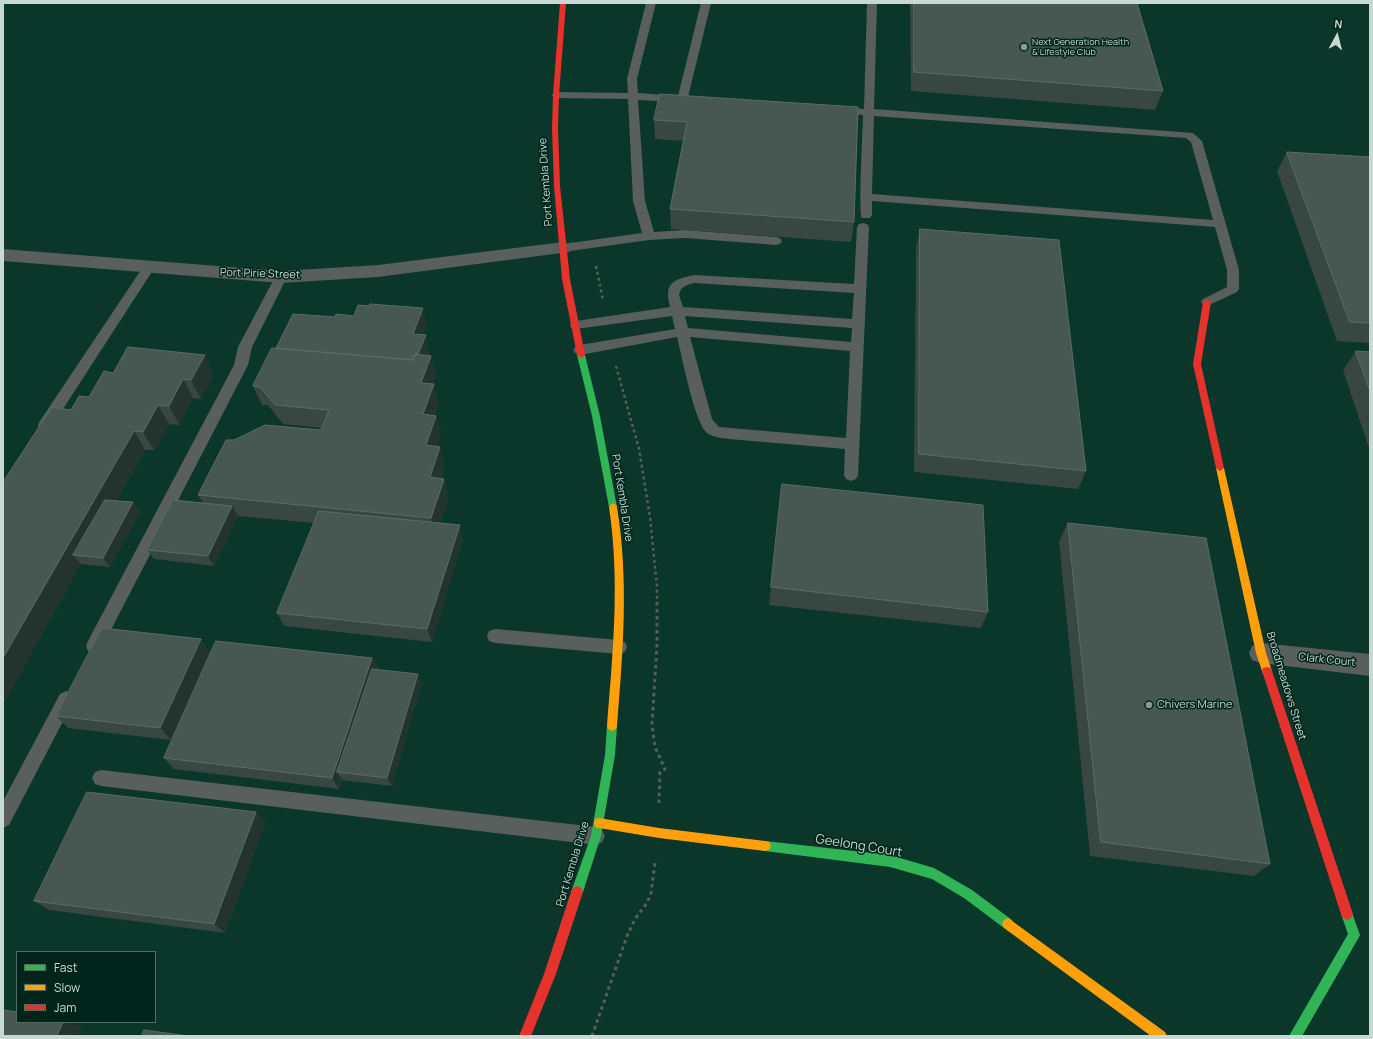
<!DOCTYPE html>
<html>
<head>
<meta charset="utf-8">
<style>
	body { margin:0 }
	#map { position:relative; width:1373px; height:1039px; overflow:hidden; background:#132620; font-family:Manrope,sans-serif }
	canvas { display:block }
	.frame { position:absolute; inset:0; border:4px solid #c7dad2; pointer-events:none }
	.legend { position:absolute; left:16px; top:951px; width:140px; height:72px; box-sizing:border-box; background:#01241a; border:1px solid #506d64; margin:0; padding:5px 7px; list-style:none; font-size:12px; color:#c7dad2 }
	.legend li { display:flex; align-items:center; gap:8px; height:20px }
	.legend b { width:20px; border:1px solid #506d64 }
	.north { position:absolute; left:1317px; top:16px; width:40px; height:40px; -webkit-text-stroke:3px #01241a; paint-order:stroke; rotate:7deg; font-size:11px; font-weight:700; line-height:16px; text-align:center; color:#c7dad2 }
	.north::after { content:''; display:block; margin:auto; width:14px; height:18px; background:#c7dad2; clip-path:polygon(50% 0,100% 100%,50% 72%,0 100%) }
</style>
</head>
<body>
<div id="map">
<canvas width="1373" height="1039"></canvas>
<div class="frame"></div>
<ul class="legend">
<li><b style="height:5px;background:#30b455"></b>Fast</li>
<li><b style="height:5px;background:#ff9f0a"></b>Slow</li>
<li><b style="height:5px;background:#e5322d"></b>Jam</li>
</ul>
<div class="north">N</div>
</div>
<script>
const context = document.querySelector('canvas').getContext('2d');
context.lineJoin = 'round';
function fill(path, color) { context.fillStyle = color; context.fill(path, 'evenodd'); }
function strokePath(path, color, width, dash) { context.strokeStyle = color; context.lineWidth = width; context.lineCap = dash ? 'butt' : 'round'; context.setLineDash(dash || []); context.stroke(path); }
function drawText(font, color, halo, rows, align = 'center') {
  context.font = font + ' Manrope,sans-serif'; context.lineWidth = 3; context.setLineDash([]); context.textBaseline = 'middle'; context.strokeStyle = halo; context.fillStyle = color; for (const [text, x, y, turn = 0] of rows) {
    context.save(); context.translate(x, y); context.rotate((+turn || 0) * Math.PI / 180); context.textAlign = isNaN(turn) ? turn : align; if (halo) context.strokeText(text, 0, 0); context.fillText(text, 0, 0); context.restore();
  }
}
fill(new Path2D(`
	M3,3H1370V1036H3ZM17,952H155V1022H17Z`), '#0b362a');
strokePath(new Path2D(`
	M596,266L603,300
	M616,366L639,449L650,517L657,587V603`), '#545e5b', 2.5, [3, 3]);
strokePath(new Path2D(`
	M657,602V645L652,724L655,747L665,769L660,772L659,803
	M592,1036L627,936L635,919L647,903L651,893L655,863`), '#545e5b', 3, [3.5, 3.5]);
fill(new Path2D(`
	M646,3H656L637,79L638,93L678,96L701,3H711L687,101L678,102L638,100L645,201L654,232L685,230L776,237L780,238L782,241L780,244L776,245L685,238L649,240L563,252L559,251L557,248L559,245L563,244L642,233L633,201L628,99L556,98L551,95L556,92L628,93L627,79Z
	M867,3H877L874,109L1193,133L1202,141L1239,270V289L1237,292L1207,306L1203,305L1201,302L1203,299L1227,287V270L1215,227L872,201V215L870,218H862C858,212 863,129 863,115L838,113L833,110L838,107L864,109ZM874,116L1186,138L1191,142L1213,220L872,194Z
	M863,223L867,224L869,227L858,475L856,479L851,481L846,479L844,475L845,449L729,439C721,438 711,437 706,432C694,420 682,356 677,337L580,355L575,353L573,350L575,347L580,345L675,329L672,316L576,329L571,328L570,325L571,322L576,321L670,307C664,283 672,280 694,275L854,284L857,227L859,224ZM694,283L854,293L852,319L683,307L679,295L681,289L687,285ZM685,316L852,328L851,342L688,328ZM690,337L850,351L846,438L719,427L712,419Z
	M149,263L153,264L155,267L50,429L45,430L40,429L38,425L40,421L145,264Z
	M281,273L285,274L287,277L252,347L248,365L100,651L94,653L88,651L86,646L88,641L234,365L238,347L275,277L277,274Z
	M495,629L619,640L625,642L627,647L625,652L619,654L495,643L489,641L487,636L489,631Z
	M66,691L72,694L74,699L72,704L9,825L3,828V801L60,694Z
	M101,770L596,827L602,830L605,836L602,842L596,845L101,786L95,784L92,778L95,772Z`), '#585f5c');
fill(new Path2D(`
	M563,242L569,244L572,248L569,252L378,277L281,283L3,261V249L281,271L378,265Z
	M1261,643L1370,654V676L1261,663L1252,660L1249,653L1252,646Z`), '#585f5c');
fill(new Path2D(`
	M581,352L585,355L600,416L617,507L616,509H610L609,507L592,416L577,355Z
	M612,721L616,723L617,726L615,755L601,836L583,892L581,896L577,898L573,896L571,892L591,836L605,755L607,726L608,723Z
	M765,841L890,855L934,868L972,890L1012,920L1014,924L1012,928L1008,930L1004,928L964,898L932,879L890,867L765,851L761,850L759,846L761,842Z
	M1347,908L1351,910L1360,935L1358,939L1302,1036H1289L1348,934L1341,914L1343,910Z`), '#30b455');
fill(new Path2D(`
	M1220,465L1224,468L1266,653L1272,671L1271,674L1267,675L1263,674L1256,653L1216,468Z
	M613,503L616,505L617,507C629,580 623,652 617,726L616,729L612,731L608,729L607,726C613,652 620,580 609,507L610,505Z
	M599,818L659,828L765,841L769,842L771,846L769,850L765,851L659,838L599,828L595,827L594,823L595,819Z
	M1008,918L1165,1032L1167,1036H1151L1004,928L1002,924L1004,920Z`), '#ff9f0a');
fill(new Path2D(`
	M560,3H566L559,95L558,128L560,186L570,279L585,355L581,358L577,355L562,279L554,186L552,128L553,95Z
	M1207,299L1211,302L1201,364L1224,468L1220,471L1216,468L1193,364L1203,302Z
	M1267,667L1271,668L1353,914L1351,918L1347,920L1343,918L1341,914L1262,671L1263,668Z
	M577,886L581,888L583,892L556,974L531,1036H519L544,974L571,892L573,888Z`), '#e5322d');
fill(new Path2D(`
	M910,3H1137L1163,91L1155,110L911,91Z
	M858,107L854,222L851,242L671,229L670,209L684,141L655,139L654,120Z
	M1287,152L1370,157V343L1337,341L1277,171Z
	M920,229L1086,471L1078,489L914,472L916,248Z
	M335,317L427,323L422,335L429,350L428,355L431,356L436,375L432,384L439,403L435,415L436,416L441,434L437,447L445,465L441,478L444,479L449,497L440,523L463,539L432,642L284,626L277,613L314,523L238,516L214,566L154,559L147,550L203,503L198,495L234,440L321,430L322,428L283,424L268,405H262L253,386L276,348Z
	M1356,351L1370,352V451L1343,370Z
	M113,373L214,374L201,399L193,398L179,425L169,424L154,450H145L116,501L133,502L140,512L110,567L81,564L3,704L71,410L89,397Z
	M782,484L988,612L981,628L769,605Z
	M1068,523L1270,864L1254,876L1090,856L1059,541Z
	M210,652L171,740L68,728L56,716Z
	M372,658L378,669L422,682L392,786L342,780L339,789L174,769L164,758Z
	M256,812L265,823L225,933L49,910L34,901Z`), '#384742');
fill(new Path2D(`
	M423,308L427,323L417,349L413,334Z
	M426,335L429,350L419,379L414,364Z
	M205,355L214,374L201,399L191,380Z
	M431,356L436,375L426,402L421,383Z
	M183,379L193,398L179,425L169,406Z
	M434,384L439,403L428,433L423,414Z
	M158,405L169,424L154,450L143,432Z
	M436,416L441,434L431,464L426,445Z
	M134,431L145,450L86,556L73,555L81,564L3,704V658Z
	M440,447L445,465L435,496L430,477Z
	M444,479L449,497L436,536L431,518Z
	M133,502L140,512L110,567L103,558Z
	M232,506L238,516L214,566L208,556Z
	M460,525L463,539L432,642L427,629Z
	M201,639L210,652L171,740L160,728Z
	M372,658L378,671L337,772L342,780L339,789L332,778Z
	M418,674L422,682L392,786L387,778Z
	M256,812L265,823L225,933L214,924Z
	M63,1022H71L83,1028L79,1036H57Z`), '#23332e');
const building = new Path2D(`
	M914,3H1137L1163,91L914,72Z
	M660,94L858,107L854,222L670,209L687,122L654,120Z
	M1287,152L1370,157V323L1350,322Z
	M920,229L1059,240L1086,471L919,454Z
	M370,304L423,308L413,334L426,335L418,354H415L413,360L276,348L293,314L335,317L336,314L354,316L358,305L369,306Z
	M128,347L205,355L191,380L183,379L169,406L158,405L143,432L134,431L3,658V482L52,407L71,410L79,396L89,397L104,371L113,373Z
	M272,348L413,360L415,354L431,356L421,383L434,384L423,414L436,416L426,445L440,447L430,477L444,479L431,518L198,495L226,440H234L265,425L321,430L329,410L275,405L260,387L253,386Z
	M1356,351L1370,352V391Z
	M782,484L983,505L988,612L771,587Z
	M105,500L133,502L103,558L73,555Z
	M173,500L232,506L208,556L147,550Z
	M319,511L460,525L427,629L277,613Z
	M1068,523L1206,538L1270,864L1101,842Z
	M102,628L201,639L160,728L56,716Z
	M216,641L372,658L332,778L164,758Z
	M372,669L418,674L387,778L337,772Z
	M87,792L256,812L214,924L34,901Z
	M3,1010L17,1012V1022H63L57,1036H3Z
	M144,1030L189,1036H142Z`);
fill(building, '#475751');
strokePath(building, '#5b6b66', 1);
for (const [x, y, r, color] of [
	[1024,47,4,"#889b94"],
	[1149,705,4,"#889b94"]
]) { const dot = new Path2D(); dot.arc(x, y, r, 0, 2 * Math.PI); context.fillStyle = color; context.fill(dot); strokePath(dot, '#01241a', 1.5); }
drawText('9px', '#c7dad2', '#01241a', [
	["Next Generation Health",1032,42],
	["& Lifestyle Club",1032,52]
], 'left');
drawText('11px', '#c7dad2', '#01241a', [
	["Port Kembla Drive",546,182,-94],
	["Port Pirie Street",260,274,2],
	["Port Kembla Drive",622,498,81],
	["Clark Court",1327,660,6],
	["Broadmeadows Street",1286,686,73],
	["Port Kembla Drive",573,864,-73]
]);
drawText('11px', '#c7dad2', '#01241a', [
	["Chivers Marine",1157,705]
], 'left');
drawText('13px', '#c7dad2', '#01241a', [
	["Geelong Court",859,846,9]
]);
</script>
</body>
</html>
